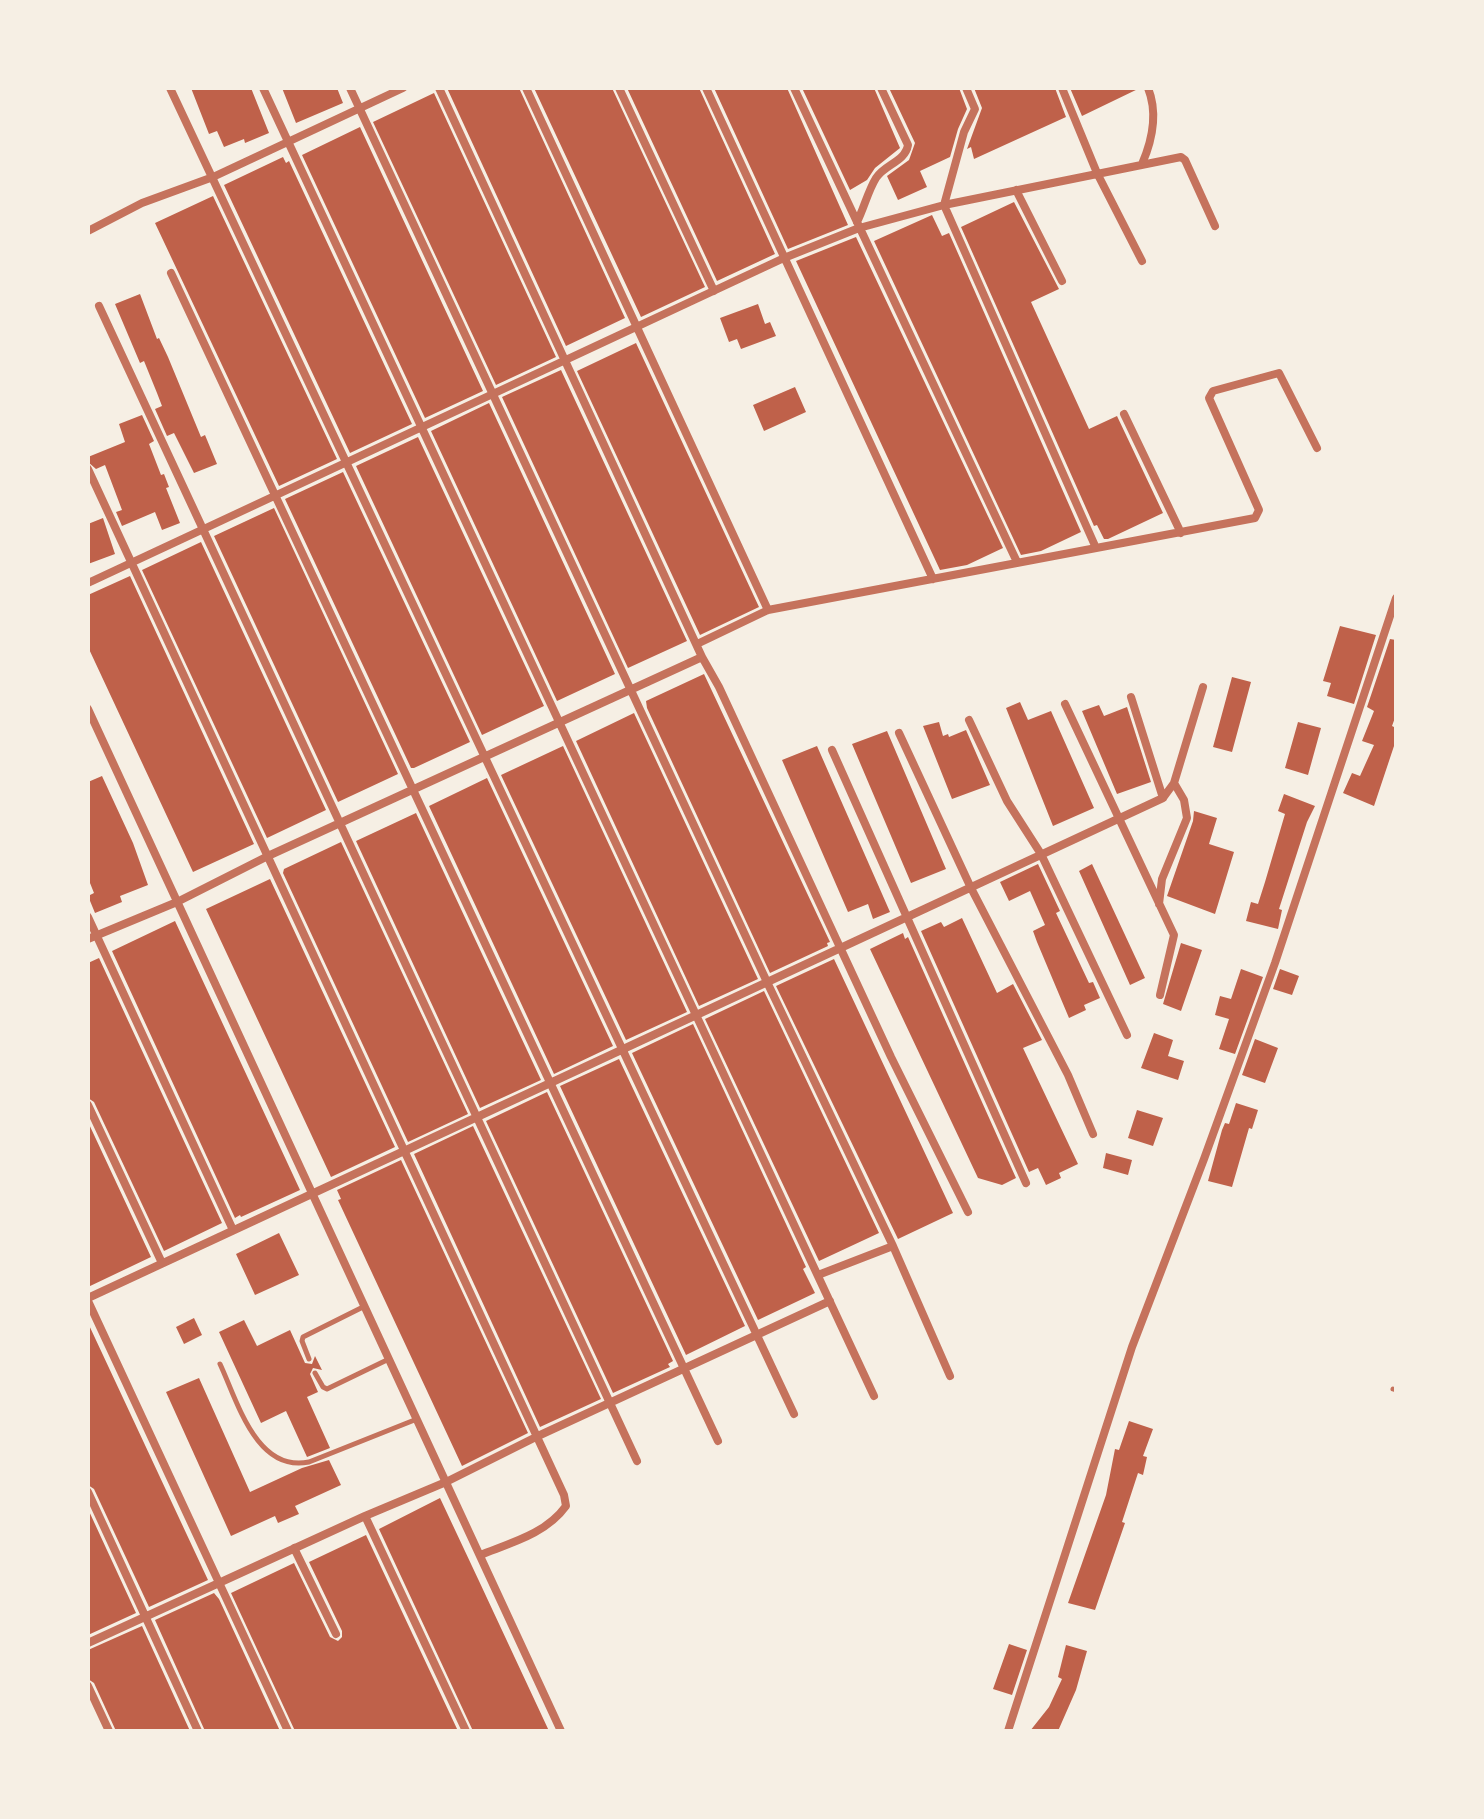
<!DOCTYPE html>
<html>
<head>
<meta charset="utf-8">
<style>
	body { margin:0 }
	#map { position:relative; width:1484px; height:1819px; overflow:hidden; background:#f6efe4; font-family:"Alegreya Sans",sans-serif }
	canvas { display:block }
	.frame { position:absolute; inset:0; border:90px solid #f6efe4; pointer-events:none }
</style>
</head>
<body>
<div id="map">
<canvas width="1484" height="1819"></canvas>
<div class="frame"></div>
</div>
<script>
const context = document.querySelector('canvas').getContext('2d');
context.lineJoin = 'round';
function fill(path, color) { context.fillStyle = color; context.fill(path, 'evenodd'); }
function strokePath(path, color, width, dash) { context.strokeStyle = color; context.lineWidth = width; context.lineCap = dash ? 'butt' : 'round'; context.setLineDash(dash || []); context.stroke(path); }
fill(new Path2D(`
	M191,88H251L269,133L245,143L244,139L224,147L217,131L209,134Z
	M282,88H337L343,103L296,123Z
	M447,88H519L625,318L566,346Z
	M534,88H612L705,287L641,317Z
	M627,88H699L775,254L717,281Z
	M714,88H787L848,225L788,249Z
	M802,88H874L900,148L875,168L867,180L850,190Z
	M889,88H959L967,109L958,129L950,157L920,171L927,187L898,200L887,176L909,160L915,143Z
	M974,88H1055L1066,117L974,159L971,147L967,149L982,108Z
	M1070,88H1140L1082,116Z
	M434,93L556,357L496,385L373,122Z
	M360,127L483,391L425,418L302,155Z
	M283,157L286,163L289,161L412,424L350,453L224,185Z
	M213,196L337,459L279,486L155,223Z
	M1014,202L1059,289L1031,302L1089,429L1117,416L1163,513L1108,539H1104L1097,525L1094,526L961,227Z
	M932,215L942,236L949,233L1081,532L1041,551L1021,555L874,241Z
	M856,237L1003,548L967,565L940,570L796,261Z
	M140,294L157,339L159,338L168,357L201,437L205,435L217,464L194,473L174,433L167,436L155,409L162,406L157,393L144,361L140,363L115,304Z
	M758,304L765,324L770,322L776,336L741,349L737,339L729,342L720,318Z
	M636,343L759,607L700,635L577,371Z
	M561,370L687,641L628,668L502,397Z
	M795,387L806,412L764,431L753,405Z
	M489,403L615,674L557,701L431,431Z
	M142,415L154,441L149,444L161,475L164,474L169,487L166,488L180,523L162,530L155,512L122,526L116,512L122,510L105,465L96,469L88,462V457L125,442L119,424Z
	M418,437L544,706L482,735L356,466Z
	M343,472L470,742L414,768H411L285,499Z
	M274,508L398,774L338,802L214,536Z
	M103,518L115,554L88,564V524Z
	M201,542L326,810L267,838L142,570Z
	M130,576L254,844L193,872L88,647V595Z
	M1340,626L1376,635L1354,704L1327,696L1331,683L1323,681Z
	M1390,639L1396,640V715L1392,726L1396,728V740L1374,806L1343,793L1352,773L1360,776L1374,745L1362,741L1374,711L1367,707Z
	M704,674L830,942L827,943L828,946L770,973L647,708L646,701Z
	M1232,677L1251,682L1232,752L1213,747Z
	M1020,702L1028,720L1051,711L1094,808L1053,826L1006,708Z
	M1099,705L1104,716L1127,707L1151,782L1117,794L1082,711Z
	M634,713L758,979L699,1006L576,741Z
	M939,722L943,736L948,734L949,737L966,730L990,785L952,799L923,726Z
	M1298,722L1321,728L1308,775L1285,768Z
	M887,731L946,869L911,883L852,744Z
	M563,746L687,1012L626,1040L501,775Z
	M817,746L890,912L873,919L868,904L848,912L782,760Z
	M102,776L133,843L148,885L120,896L122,902L95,913L88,896L94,893L88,878V782Z
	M487,778L613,1046L554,1074L429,806Z
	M1284,794L1315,806L1307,822L1279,909L1282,910L1278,929L1246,921L1251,902L1258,904L1265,882L1285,814L1278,811Z
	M1194,811L1217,818L1209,844L1234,852L1215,914L1167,896L1193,821Z
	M416,813L541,1080L480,1108L356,841Z
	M341,842L468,1114L408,1142L283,873L284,869Z
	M1038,864L1060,911L1056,913L1089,983L1093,982L1100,998L1084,1005L1086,1010L1069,1018L1037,942L1033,931L1045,925L1030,891L1009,901L1000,882Z
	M1092,864L1145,978L1130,985L1079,871Z
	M270,879L395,1147L331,1177L206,909Z
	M962,918L997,993L1013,984L1042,1040L1023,1048L1078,1164L1059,1173L1061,1178L1046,1185L1038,1168L1029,1172L921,931L941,922L944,927Z
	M175,921L300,1190L241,1217L240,1215L235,1218L112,951Z
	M903,933L905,939L908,937L1016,1178L1002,1185L978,1178L870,949Z
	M1181,943L1202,950L1181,1011L1163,1004Z
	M99,958L222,1223L164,1251L94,1102L88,1098V963Z
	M834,959L953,1213L898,1239L776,986Z
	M1241,969L1263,977L1235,1054L1219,1049L1229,1019L1215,1015L1220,996L1231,999Z
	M1280,969L1299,976L1292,995L1273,989Z
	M764,991L879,1233L819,1261L705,1019Z
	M693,1024L806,1267L803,1269L815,1293L758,1320L632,1053Z
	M1154,1033L1173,1040L1168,1056L1184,1061L1178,1080L1141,1068Z
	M1255,1039L1278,1048L1265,1083L1242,1075Z
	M619,1059L745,1326L686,1355L560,1086Z
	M547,1092L673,1361L668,1364L670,1367L613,1393L486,1121Z
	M1236,1103L1258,1110L1252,1129L1249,1128L1232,1187L1208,1181L1222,1130L1225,1123L1229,1124Z
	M1137,1110L1163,1118L1153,1146L1128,1138Z
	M88,1122L151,1257L88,1287Z
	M473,1126L601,1399L540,1427L414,1154Z
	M1106,1153L1132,1160L1128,1175L1103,1168Z
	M401,1160L528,1433L462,1466L338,1200L341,1199L337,1190Z
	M279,1233L299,1275L255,1295L236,1254Z
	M194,1318L202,1335L184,1344L176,1327Z
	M244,1320L257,1346L290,1330L305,1363L312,1364L315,1356L322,1370L313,1368L310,1374L318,1392L307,1397L330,1448L307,1457L286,1411L261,1423L219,1332Z
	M88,1323L208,1580L149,1607L94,1489L88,1485Z
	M199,1378L250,1492L302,1468L329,1460L341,1485L295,1506L299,1514L278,1523L275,1516L231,1536L166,1392Z
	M1129,1421L1153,1429L1143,1456L1147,1457L1143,1475L1138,1473L1122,1522L1125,1523L1095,1610L1068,1603L1106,1495L1115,1449L1119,1450Z
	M440,1498L479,1581L549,1731H473L379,1529Z
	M88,1509L136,1613L88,1635Z
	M366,1535L458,1731H295L231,1593L294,1563L330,1637L338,1641L342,1637V1631L309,1562Z
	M214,1593L219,1599L280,1731H205L155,1620Z
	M142,1626L190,1731H116L94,1683L88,1679V1650Z
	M1009,1644L1027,1650L1012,1695L993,1689Z
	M1066,1645L1087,1651L1076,1690L1058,1731H1030L1049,1707L1062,1679L1058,1677Z`), '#bf614a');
strokePath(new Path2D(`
	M309,1359L302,1341L303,1337L365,1306
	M220,1364C237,1400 256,1473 309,1462L417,1419
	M315,1373L323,1387L327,1389L389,1359
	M1393,1389L1396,1390`), '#c5725c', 5);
strokePath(new Path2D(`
	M170,88L794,1414
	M263,88L874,1396
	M350,88L767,982L893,1246L950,1376
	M439,88L702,657L719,687L891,1057L968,1212
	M526,88L768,610
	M619,88L714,291
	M706,88L933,579
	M794,88L1017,562
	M966,88L975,109L964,132L944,205L1096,548
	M1062,88L1097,173L1142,261
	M1142,164C1152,141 1158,113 1148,88
	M1016,190L1062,281
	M857,222C864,208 868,191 876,178C885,164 905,162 908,145L881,88
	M88,231L142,203L213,177L403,88
	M171,273L718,1441
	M99,306L637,1461
	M1124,414L1181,533
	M88,469L564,1495L566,1506C546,1534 510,1543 480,1555
	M88,583L784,258L859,228L944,205L1181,157L1185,160L1215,226
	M697,644L768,610L1255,518L1259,510L1209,398L1213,391L1279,373L1317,448
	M1131,697L1163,798
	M1065,704L1174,935L1160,995
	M88,709L561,1731
	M969,720L1007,801L1041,854L1127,1035
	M899,733L971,888L1068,1075L1093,1134
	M832,750L1026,1183
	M1159,904L1162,879L1187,818L1184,800L1174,783L1203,687
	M88,917L233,1230
	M88,939L177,902L268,856L702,657
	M88,1105L162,1263
	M818,1275L893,1246
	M88,1298L1163,798L1174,783
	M88,1301L288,1731
	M88,1492L198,1731
	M365,1516L466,1731
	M294,1548L336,1634
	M88,1643L365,1516L446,1482L538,1436L830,1301
	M88,1686L109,1731
	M1008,1731L1132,1347L1204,1159L1275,963L1396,598`), '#c5725c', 8);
</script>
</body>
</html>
